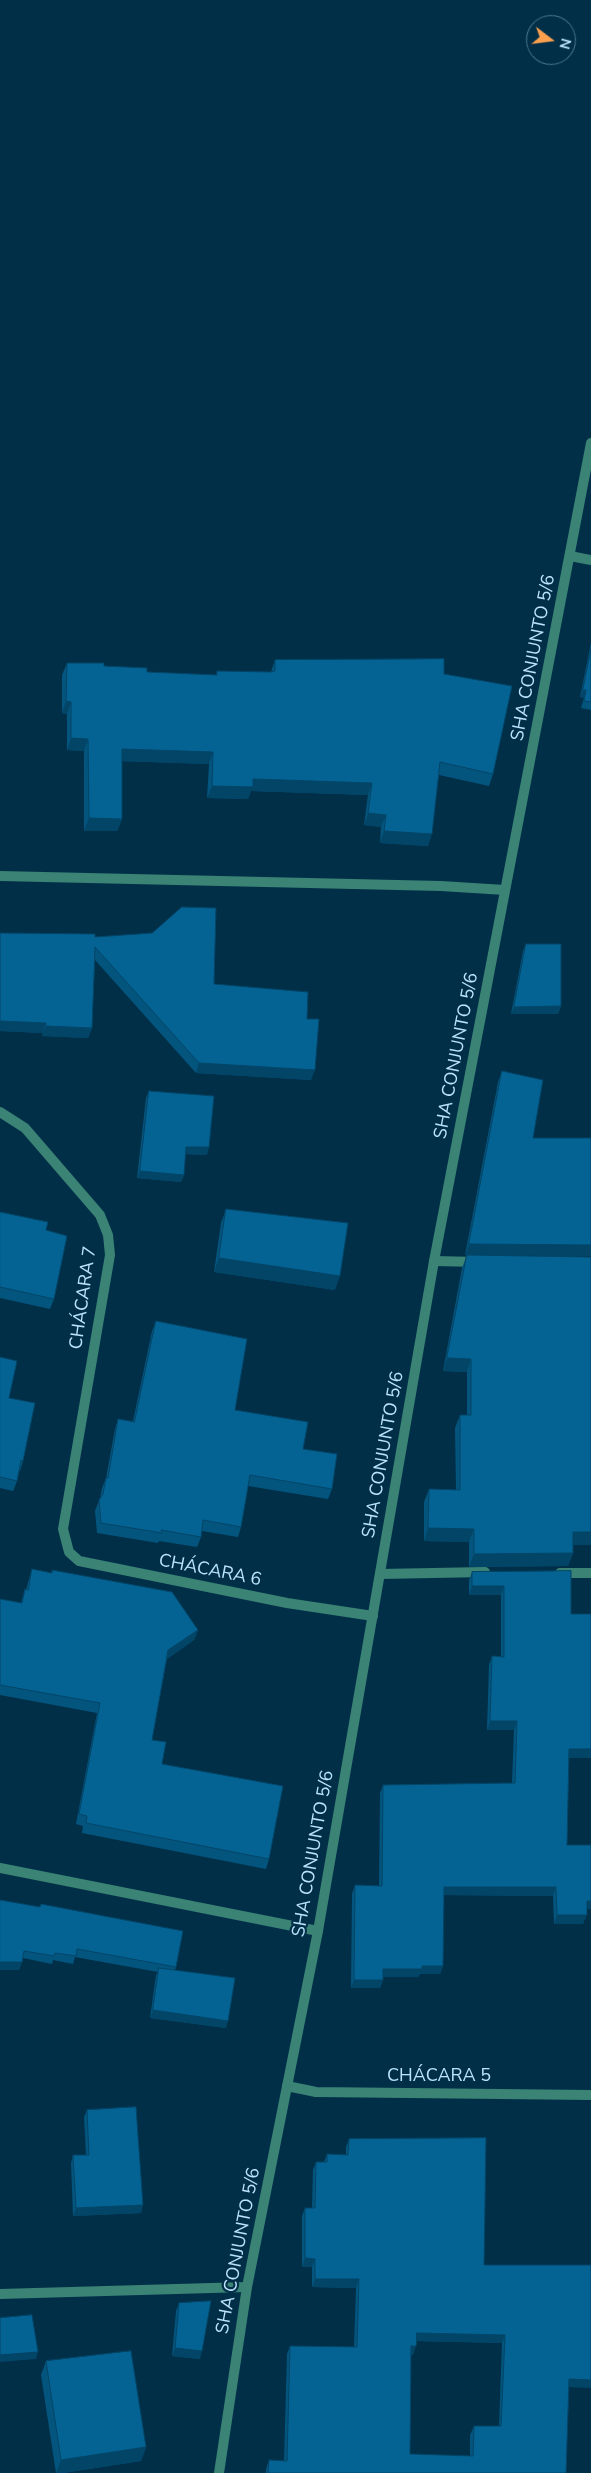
<!DOCTYPE html>
<html>
<head>
<meta charset="utf-8">
<style>
	body { margin:0 }
	#map { position:relative; width:591px; height:2473px; overflow:hidden; background:#022f48; font-family:"Nunito Sans",sans-serif }
	canvas { display:block }
	.north { position:absolute; left:526px; top:15px; width:50px; height:50px; box-sizing:border-box; background:#022f48; border:1px solid #4c7790; border-radius:50%; rotate:105deg; font-size:14px; font-weight:700; line-height:20px; text-align:center; color:#bce2fd }
	.north::after { content:''; display:block; margin:auto; width:18px; height:22px; background:#fa9f4e; clip-path:polygon(50% 0,100% 100%,50% 72%,0 100%) }
</style>
</head>
<body>
<div id="map">
<canvas width="591" height="2473"></canvas>
<div class="north">N</div>
</div>
<script>
const context = document.querySelector('canvas').getContext('2d');
context.lineJoin = 'round';
function strokePath(path, color, width, dash) { context.strokeStyle = color; context.lineWidth = width; context.lineCap = dash ? 'butt' : 'round'; context.setLineDash(dash || []); context.stroke(path); }
function fill(path, color) { context.fillStyle = color; context.fill(path, 'evenodd'); }
function drawText(font, color, halo, rows, align = 'center') {
  context.font = font + ' "Nunito Sans",sans-serif'; context.lineWidth = 4.5; context.setLineDash([]); context.textBaseline = 'middle'; context.strokeStyle = halo; context.fillStyle = color; for (const [text, x, y, turn = 0] of rows) {
    context.save(); context.translate(x, y); context.rotate((+turn || 0) * Math.PI / 180); context.textAlign = isNaN(turn) ? turn : align; if (halo) context.strokeText(text, 0, 0); context.fillText(text, 0, 0); context.restore();
  }
}
strokePath(new Path2D(`
	M570,556L591,560
	M0,876L441,886L505,890
	M0,1112L25,1128L100,1215L108,1235L110,1255L63,1529L69,1552L79,1561L287,1603L373,1616
	M434,1261L478,1262
	M560,1573H591
	M380,1574L485,1572
	M0,1868L318,1931
	M287,2086L316,2092L591,2095
	M0,2294L247,2287`), '#3a8375', 10);
strokePath(new Path2D(`
	M219,2473L247,2287L318,1931L434,1261L591,443`), '#3a8375', 10);
fill(new Path2D(`
	M591,643V710L581,708L584,698L580,697Z
	M275,660L444,674L493,774L489,786L439,775L428,846L380,843L381,827L364,825L368,795L251,791L248,799L207,798L209,764L122,761V819L117,831H84V751L67,750V714L62,713V675L67,663L104,666L147,672L216,675L217,671L271,672Z
	M95,937L214,984L307,1019L311,1080L196,1073L95,960L92,1028L88,1038L42,1036L43,1033L0,1031Z
	M526,944L561,1006L558,1014H511L523,951Z
	M502,1071L533,1138H591V1256L465,1255L498,1082Z
	M149,1091L207,1155L185,1154L184,1175L181,1182L137,1178L146,1098Z
	M226,1209L335,1290L214,1272L221,1223Z
	M0,1212L46,1230L54,1299L50,1309L0,1298Z
	M467,1255L591,1257V1545H573V1553L568,1566L469,1567V1542L424,1541V1502L429,1489L456,1490L455,1428L460,1415H467V1372L443,1371L462,1268Z
	M156,1321L235,1410L303,1449L332,1489L328,1499L248,1486L241,1527L238,1537L202,1531L201,1537L197,1547L159,1541L158,1543L97,1533L95,1511L100,1498L102,1488L106,1478L115,1429L118,1419L133,1421L152,1331Z
	M0,1357L23,1461L20,1471H19L17,1481L13,1491L0,1488Z
	M32,1569L198,1630L194,1640L167,1659L152,1740L162,1764L269,1859L266,1869L82,1833L83,1826L76,1824L97,1713L0,1695V1599L21,1603L25,1589L26,1590L29,1579Z
	M472,1572L571,1614H591V1758H569L567,1845L587,1909L583,1924H554L553,1896L444,1895L443,1966L440,1974H420L418,1977H383V1980L380,1988H351L352,1894L355,1885L379,1886L380,1793L383,1785L512,1783L514,1730H487L489,1665L492,1656H501V1595H469V1580Z
	M0,1900L39,1907L41,1904L176,1967L175,1970L226,2028L150,2018L156,1975L158,1972L75,1957L73,1964L53,1960L52,1964L23,1958L19,1970H0Z
	M87,2110L141,2213L73,2216L71,2163L73,2155H86L84,2117Z
	M349,2139L484,2265L569,2387L566,2473H266V2469L269,2460L284,2461L287,2354L290,2346L354,2347L356,2288L312,2287V2267H302V2216L305,2208H312L313,2170L316,2162H324L327,2154L346,2155V2147ZM416,2341L502,2343L499,2426H474L470,2435V2456L410,2454L411,2354L413,2355Z
	M179,2303L200,2359L172,2356L176,2311Z
	M46,2361L146,2447L141,2461L63,2473H56L41,2375Z`), '#03557e');
fill(new Path2D(`
	M583,690H586L584,698L580,697Z
	M66,701L71,702L67,714L62,713Z
	M71,738L88,739L84,751L67,750Z
	M122,749L213,752L209,764L117,761Z
	M253,779L372,783L368,795L251,791L248,799L207,798L212,786Z
	M368,813L386,815L381,827L364,825Z
	M89,818L122,819L117,831H84Z
	M384,831L432,834L428,846L380,843Z
	M561,1006L558,1014H511L514,1007Z
	M0,1021L46,1023L43,1033L0,1031Z
	M46,1026L92,1028L88,1038L42,1036Z
	M199,1063L315,1070L311,1080L196,1073Z
	M186,1147H209L207,1155L183,1154Z
	M140,1171L184,1175L181,1182L137,1178Z
	M469,1244L591,1245V1256L465,1255Z
	M219,1258L340,1276L335,1290L214,1272Z
	M447,1358L471,1359L467,1372L443,1371Z
	M428,1528L474,1529L469,1542L424,1541Z
	M573,1532H591V1545H569Z
	M573,1553L568,1566L469,1567L474,1554Z
	M472,1586H504L501,1595H469Z
	M198,1630L194,1640L165,1660L168,1650Z
	M490,1721H517L514,1730H487Z
	M569,1749H591V1758H566Z
	M444,1887H556L553,1896L441,1895Z
	M587,1901H591V1909H584Z
	M557,1915H587L583,1924H554Z
	M0,1962H22L19,1970H0Z
	M422,1966H443L440,1974H420L418,1977H380L383,1969Z
	M354,1980H383L380,1988H351Z
	M153,2010L228,2021L226,2028L150,2018Z
	M143,2205L141,2213L73,2216L76,2208Z
	M305,2258L315,2259L312,2267H302Z
	M315,2279H359L356,2288L312,2287Z
	M417,2333L505,2335L502,2343L414,2341Z
	M411,2346H416L413,2355L408,2354Z
	M175,2348L202,2351L200,2359L172,2356Z
	M38,2352L36,2359L0,2362V2355Z
	M569,2379L591,2380V2388L566,2387Z
	M146,2447L141,2461L63,2473H56L61,2460Z`), '#034567');
const building = new Path2D(`
	M591,649V702L584,701L586,690H583Z
	M444,659V674L512,686L493,774L440,762L432,834L384,831L386,815L368,813L372,783L253,779V787L212,786L213,752L122,749V819L89,818L88,739L71,738V702L66,701L67,663H104V666L147,668V672L217,675V671L271,672L275,671V660Z
	M182,907L216,908L214,984L308,992L307,1019H319L315,1070L199,1063L95,947L92,1028L46,1026V1023L0,1021V933L95,934V937L152,933Z
	M526,944H561V1006L514,1007Z
	M502,1071L543,1080L533,1138H591V1245L469,1244Z
	M149,1091L214,1096L209,1147H186L184,1175L140,1171Z
	M226,1209L348,1223L340,1276L219,1258Z
	M0,1212L48,1222L46,1230L67,1236L54,1299L0,1287Z
	M467,1255L591,1257V1532H573V1553L474,1554V1529L428,1528L429,1489L460,1490V1415H471V1359L447,1358Z
	M156,1321L247,1339L235,1410L308,1422L303,1449L337,1454L332,1489L250,1475L241,1527L203,1520L201,1537L161,1530L162,1533L101,1523L99,1500L103,1494L106,1478H108L118,1419L134,1422Z
	M0,1357L17,1361L9,1398L35,1403L23,1461L21,1460L17,1481L0,1477Z
	M32,1569L52,1573V1570L172,1592L198,1630L168,1650L152,1740L166,1742L162,1764L283,1786L269,1859L86,1823L87,1816L79,1814L100,1703L0,1685V1599L22,1603L25,1589L28,1590Z
	M571,1571V1614H591V1749H569L567,1845H591V1901H587V1915H557L556,1887H444L443,1966H422V1969H383V1980H354L355,1885L382,1886L383,1785L515,1783L517,1721H490L492,1656L504,1657V1586H472V1572Z
	M0,1900L40,1907L41,1904L183,1931L176,1967L77,1949L76,1956L55,1953L54,1956L24,1951L22,1962H0Z
	M159,1968L235,1978L228,2021L153,2010Z
	M136,2107L143,2205L76,2208L73,2155H89L87,2110Z
	M486,2138L484,2265H591V2380L569,2379L566,2473H268L269,2460L287,2461L290,2346L357,2347L359,2279H315V2259L305,2258V2208H315L316,2162H327V2154L348,2155L349,2139ZM417,2333L505,2335L501,2426H474L473,2456L410,2454L411,2346H416Z
	M211,2301L202,2351L175,2348L179,2303Z
	M32,2315L38,2352L0,2355V2318Z
	M131,2351L146,2447L61,2460L46,2361Z`);
fill(building, '#046393');
strokePath(building, '#034567', 1);
drawText('18px', '#bce2fd', '#022f48', [
	["SHA CONJUNTO 5/6",534,658,-79],
	["SHA CONJUNTO 5/6",457,1056,-79],
	["CHÁCARA 7",84,1298,-82],
	["SHA CONJUNTO 5/6",384,1455,-80],
	["CHÁCARA 6",210,1571,11],
	["SHA CONJUNTO 5/6",314,1854,-80],
	["CHÁCARA 5",439,2077],
	["SHA CONJUNTO 5/6",239,2251,-79]
]);
</script>
</body>
</html>
